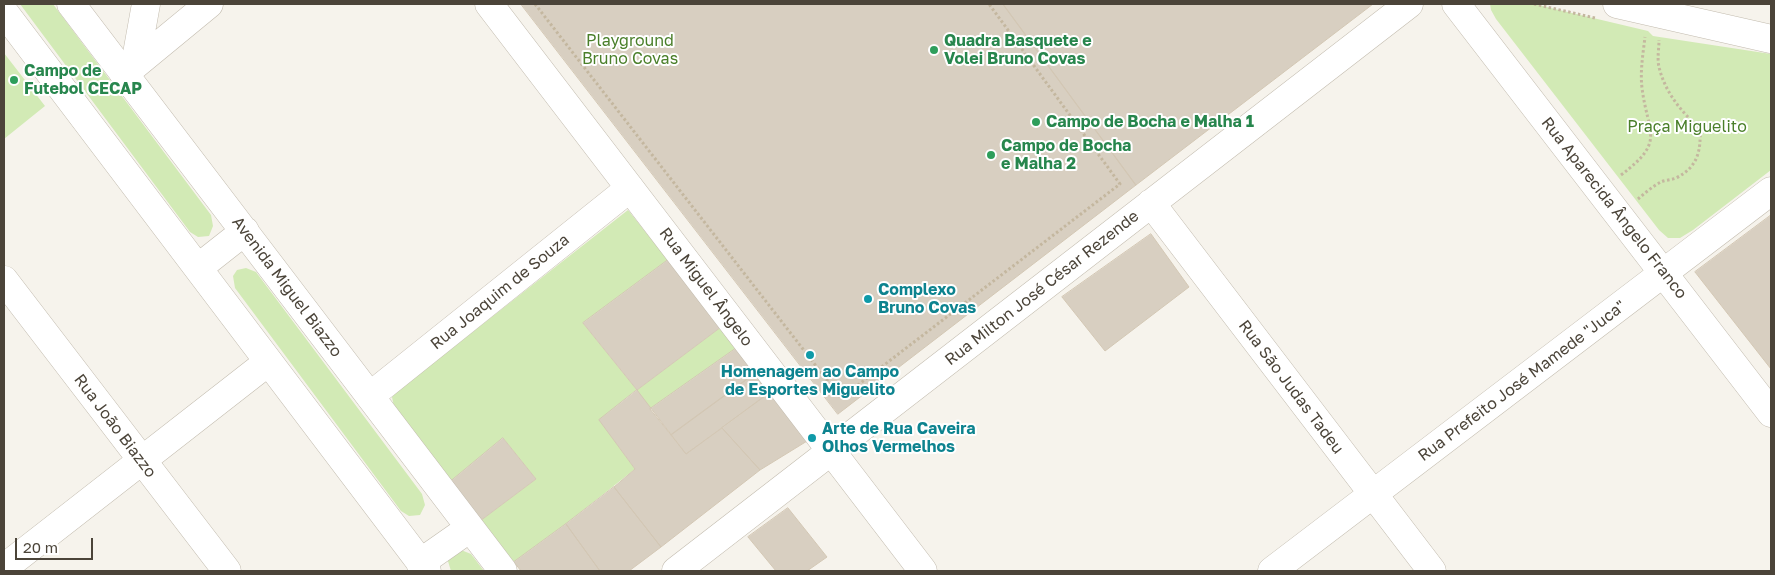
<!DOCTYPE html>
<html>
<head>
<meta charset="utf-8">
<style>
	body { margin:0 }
	#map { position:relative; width:1775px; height:575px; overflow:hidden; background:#f6f3ec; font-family:"Golos Text",sans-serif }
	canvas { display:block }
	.frame { position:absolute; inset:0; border:5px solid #4b4439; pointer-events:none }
	.scale { position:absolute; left:15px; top:538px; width:78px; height:22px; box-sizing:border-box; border:2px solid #4b4439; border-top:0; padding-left:6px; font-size:15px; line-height:18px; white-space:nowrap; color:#4b4439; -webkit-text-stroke:4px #fff; paint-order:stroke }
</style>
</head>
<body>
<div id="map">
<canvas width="1775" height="575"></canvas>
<div class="frame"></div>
<div class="scale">20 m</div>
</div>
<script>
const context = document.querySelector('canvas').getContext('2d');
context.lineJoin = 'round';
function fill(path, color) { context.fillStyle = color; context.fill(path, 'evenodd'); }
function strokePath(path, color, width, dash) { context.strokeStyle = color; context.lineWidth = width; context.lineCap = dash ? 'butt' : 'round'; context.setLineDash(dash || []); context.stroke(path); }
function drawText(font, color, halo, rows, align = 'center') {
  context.font = font + ' "Golos Text",sans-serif'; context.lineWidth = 4; context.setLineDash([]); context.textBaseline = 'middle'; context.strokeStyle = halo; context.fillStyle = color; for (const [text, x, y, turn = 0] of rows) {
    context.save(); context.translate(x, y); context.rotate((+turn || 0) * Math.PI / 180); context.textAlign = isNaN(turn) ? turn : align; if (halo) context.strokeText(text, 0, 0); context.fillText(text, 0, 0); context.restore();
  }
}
fill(new Path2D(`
	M20,4H53L211,215L213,226L209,236L198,237L190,232Z
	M1490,4H1534L1648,31L1653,36L1771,54V170L1693,230L1680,238H1668L1659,230L1496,19L1491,10Z
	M4,53L45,106L4,139Z
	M628,210L668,260L583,323L637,390L721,327L738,347L650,409L636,390L600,420L635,469L566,524L514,562L480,521L536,479L503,438L450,482L395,412L392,397L400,389Z
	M246,268L256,272L422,494L425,505L420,515L409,516L401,511L235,288L233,276L237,270Z
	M461,550L471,554L484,571H451L447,558Z`), '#d2eab5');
const building = new Path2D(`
	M521,4H1003L1136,185L838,414Z
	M1003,4H1373L1136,185Z
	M1770,216L1771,218V369L1695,272Z
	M1151,234L1189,287L1105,351L1062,297Z
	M668,260L721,327L637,390L583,323Z
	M738,347L757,372L671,435L650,409Z
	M757,372L772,391L686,454L671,435Z
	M637,390L686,454L722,428L760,470L661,547L614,487L635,469L599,420Z
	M772,391L812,438L760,470L722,428Z
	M503,438L536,479L480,521L450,482Z
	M614,487L661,547L629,571H600L566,524Z
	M788,508L827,557L807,571H776L748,537Z
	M566,524L600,571H521L514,562Z`);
fill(building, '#d8cfc1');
strokePath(building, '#d3c7b4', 1);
const minor = new Path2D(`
	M489,4L923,571
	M1456,4L1771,413
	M1617,4L1771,39
	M135,65L146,4
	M124,74L209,4
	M1151,203L1432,571
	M4,280L227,571
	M370,396L630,188
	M4,568L268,362
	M676,571L1409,4
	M1272,571L1771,191`);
const tertiary = new Path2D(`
	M71,4L503,571
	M4,12L427,571
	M198,268L245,231
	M420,563L470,528`);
strokePath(minor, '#c2bbae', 29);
strokePath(tertiary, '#c2bbae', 29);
strokePath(new Path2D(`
	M535,4L841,398L1120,184L989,4
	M1534,4L1595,18
	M1621,175C1666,141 1648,135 1642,88C1640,71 1643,54 1645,37
	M1638,199C1645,193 1653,186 1661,182C1665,180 1671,180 1676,178C1698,167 1701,151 1700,128C1681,112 1665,92 1659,67C1657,59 1659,48 1659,40`), '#c4b79f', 3, [2.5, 2.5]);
strokePath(minor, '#fff', 28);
strokePath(tertiary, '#fff', 28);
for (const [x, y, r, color] of [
	[934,50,5,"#2e9e5b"],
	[14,80,5,"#2e9e5b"],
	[1036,122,5,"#2e9e5b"],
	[991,155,5,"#2e9e5b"],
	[868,299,5,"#0f9aa8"],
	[810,355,5,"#0f9aa8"],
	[812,438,5,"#0f9aa8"]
]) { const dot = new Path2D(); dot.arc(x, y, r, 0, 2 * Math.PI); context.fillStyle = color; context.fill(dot); strokePath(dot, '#fff', 2); }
drawText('16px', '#4a7f2a', '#fff', [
	["Playground",630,41],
	["Bruno Covas",630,59],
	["Praça Miguelito",1687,127]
]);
drawText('bold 16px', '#27864d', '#fff', [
	["Quadra Basquete e",944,41],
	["Volei Bruno Covas",944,59],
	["Campo de",24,71],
	["Futebol CECAP",24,89],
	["Campo de Bocha e Malha 1",1046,122],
	["Campo de Bocha",1001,146],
	["e Malha 2",1001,164]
], 'left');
drawText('16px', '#4b4439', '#fff', [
	["Rua Aparecida Ângelo Franco",1614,208,52],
	["Avenida Miguel Biazzo",287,287,53],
	["Rua Miguel Ângelo",706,287,53],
	["Rua Milton José César Rezende",1042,288,-38],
	["Rua Joaquim de Souza",500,292,-39],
	["Rua Prefeito José Mamede \"Juca\"",1522,381,-37],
	["Rua São Judas Tadeu",1291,387,53],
	["Rua João Biazzo",115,426,53]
]);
drawText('bold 16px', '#0d838f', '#fff', [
	["Complexo",878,290],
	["Bruno Covas",878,308],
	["Homenagem ao Campo",810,372,"center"],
	["de Esportes Miguelito",810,390,"center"],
	["Arte de Rua Caveira",822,429],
	["Olhos Vermelhos",822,447]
], 'left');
</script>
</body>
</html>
